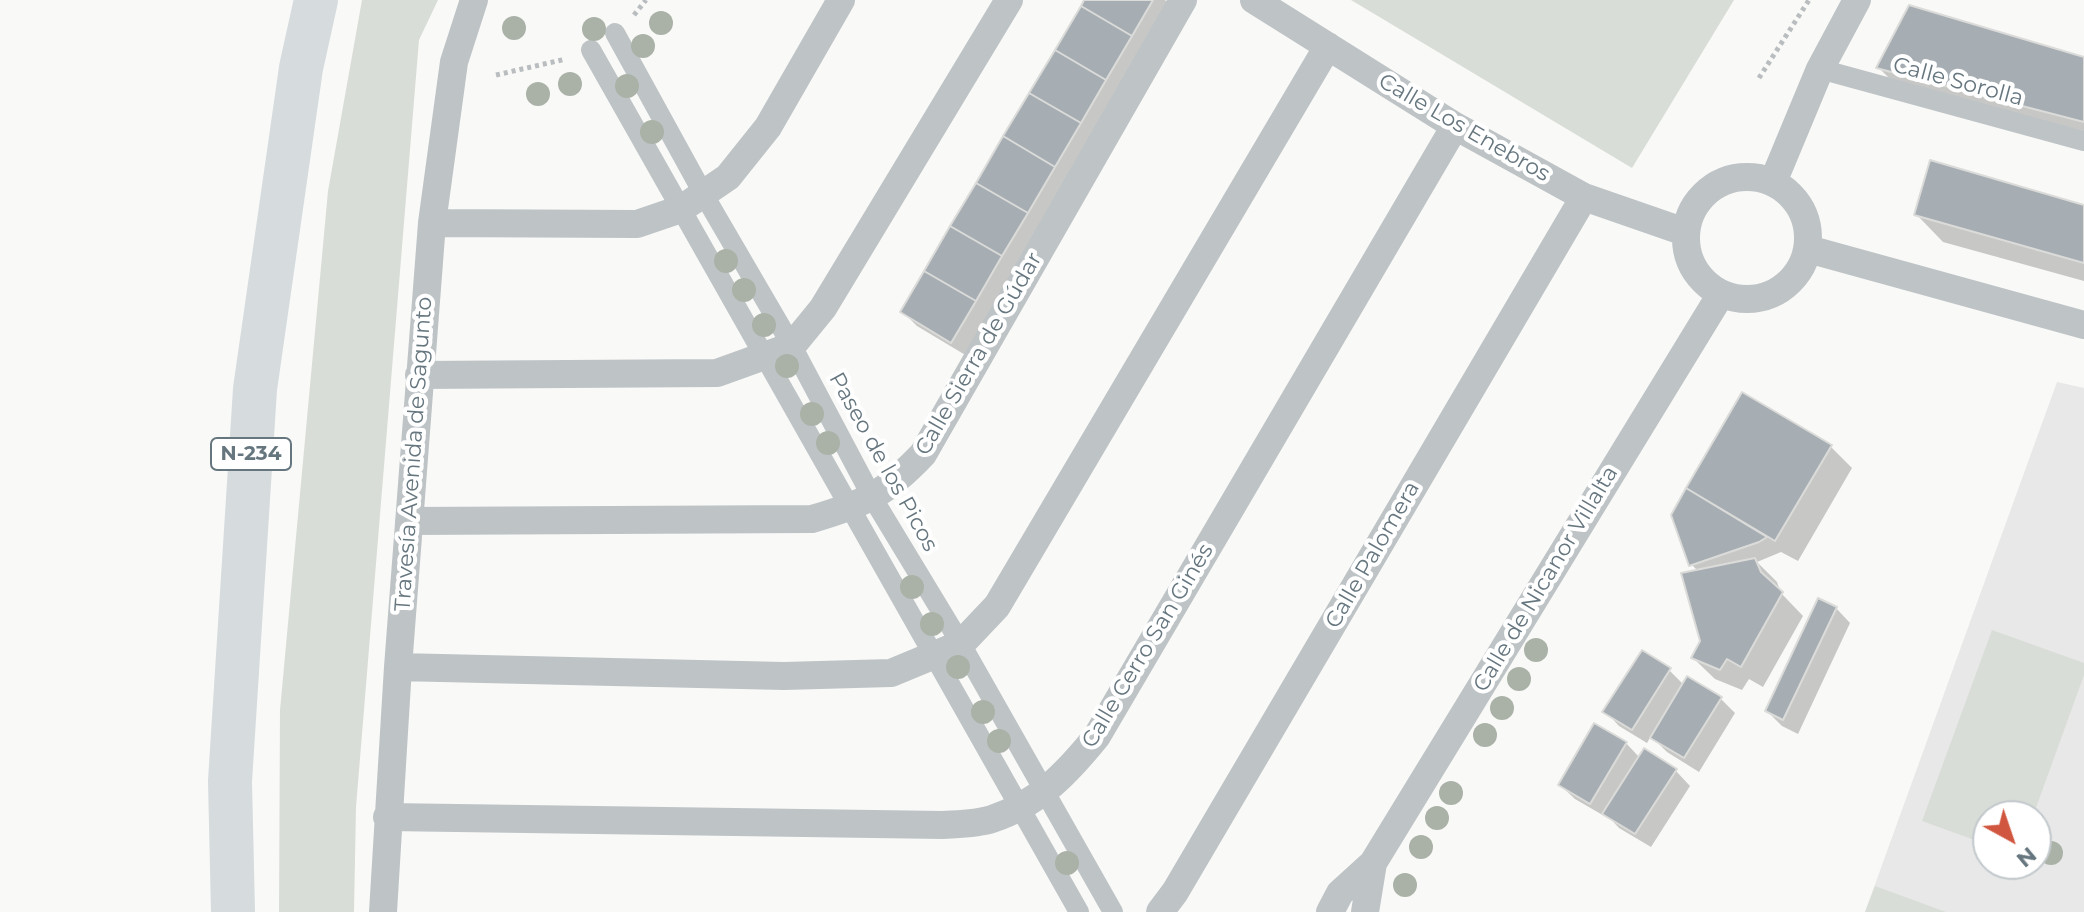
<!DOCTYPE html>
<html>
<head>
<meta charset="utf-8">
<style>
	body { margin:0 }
	#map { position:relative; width:2084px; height:912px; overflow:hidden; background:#f9f9f7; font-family:Montserrat,sans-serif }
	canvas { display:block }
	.north { position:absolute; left:1972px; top:800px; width:80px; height:80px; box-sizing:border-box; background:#fff; border:2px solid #c2c8cc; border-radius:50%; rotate:140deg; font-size:22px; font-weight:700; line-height:32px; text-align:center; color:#66767f }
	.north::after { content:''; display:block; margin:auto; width:28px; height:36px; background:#d1563f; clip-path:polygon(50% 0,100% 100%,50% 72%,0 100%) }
</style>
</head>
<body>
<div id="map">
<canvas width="2084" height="912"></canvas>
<div class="north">N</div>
</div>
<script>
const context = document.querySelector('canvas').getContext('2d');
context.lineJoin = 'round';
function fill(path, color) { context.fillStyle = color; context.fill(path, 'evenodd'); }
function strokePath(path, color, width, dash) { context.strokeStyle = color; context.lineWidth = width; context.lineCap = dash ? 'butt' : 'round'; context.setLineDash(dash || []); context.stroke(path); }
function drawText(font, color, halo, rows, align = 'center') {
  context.font = font + ' Montserrat,sans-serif'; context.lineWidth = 8; context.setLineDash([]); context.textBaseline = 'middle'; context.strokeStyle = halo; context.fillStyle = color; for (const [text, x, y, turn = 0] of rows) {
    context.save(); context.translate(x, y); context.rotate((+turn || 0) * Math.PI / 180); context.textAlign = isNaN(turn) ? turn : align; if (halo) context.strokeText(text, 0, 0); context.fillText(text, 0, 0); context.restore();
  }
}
fill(new Path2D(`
	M2057,382L2084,388V912H1865ZM1988,816H2036V864H1988Z`), '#e7e8e7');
fill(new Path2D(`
	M362,0H438L419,40L356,807L354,912H279L280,710L328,191Z
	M1351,0H1734L1632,168Z
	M1992,630L2084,663V675L2033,816H1988V845L1922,821Z
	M1875,886L1946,912H1865Z`), '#d9ddd7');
fill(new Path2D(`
	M1086,0H1165L1172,7L967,356L917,326L903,312Z
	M2084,59V141L1905,94L1878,67Z
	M2084,207V281L1943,242L1916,214Z
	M1831,447L1852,468L1798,561L1781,552L1757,562L1777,582L1781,593L1803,616L1763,687L1749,679L1742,690L1715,679L1693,658L1702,641L1698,571L1691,564L1694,494L1688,488Z
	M1836,608L1850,623L1798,734L1782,726L1767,711Z
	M1669,670L1684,685L1721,699L1735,713L1699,772L1667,752L1651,736L1647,743L1619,726L1605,711Z
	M1626,743L1640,758L1676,771L1690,786L1651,847L1619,828L1607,815L1606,817L1575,799L1560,785Z`), '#0003');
const building = new Path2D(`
	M1084,0H1153L1132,36L1081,6Z
	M1909,5L2084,57V122L1876,68Z
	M1081,6L1132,36L1106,80L1055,50Z
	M1055,50L1106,80L1081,123L1029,93Z
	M1029,93L1081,123L1055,167L1003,136Z
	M1003,136L1055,167L1028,213L976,183Z
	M1930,160L2084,205V263L1914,215Z
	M976,183L1028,213L1002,256L950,226Z
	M950,226L1002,256L976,301L924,271Z
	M924,271L976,301L951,343L900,312Z
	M1742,392L1832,445L1775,541L1686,488Z
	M1686,488L1767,537L1759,542L1689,566L1671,515Z
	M1755,558L1761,572L1783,592L1741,667L1727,659L1720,670L1691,658L1700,641L1681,573Z
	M1818,598L1837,607L1783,720L1765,711Z
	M1642,650L1671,668L1632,730L1602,712Z
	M1687,676L1722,697L1684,758L1650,738Z
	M1594,723L1627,742L1590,804L1558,785Z
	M1644,748L1677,769L1635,834L1602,814Z`);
fill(building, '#a6aeb3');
strokePath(building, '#dbdbd9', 2);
strokePath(new Path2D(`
	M634,15L646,0
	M496,75L566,59
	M1759,78L1809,0`), '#b9bdbf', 5, [4, 4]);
strokePath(new Path2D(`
	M615,33L704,195L792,346L872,497L961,644L1113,912
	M591,50L1079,912
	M1820,69L2084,141`), '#bec3c6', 20);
strokePath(new Path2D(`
	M1254,0L1455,126L1584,197L1685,232
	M1686 238a61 61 0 1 1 122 0a61 61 0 1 1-122 0Z
	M1773,182L1820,69L1857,0
	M432,223L637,224L681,209L728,177L768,127L841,0
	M1808,249L2084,325
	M419,375L717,373L792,346L823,308L1009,0
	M409,521L812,519C864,504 885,494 923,454L1183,0
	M398,667L784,676L891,673L961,644L997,606L1328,46
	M387,817L943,825C959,824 977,824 992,819C1038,804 1068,772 1097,736L1455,126
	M383,912L398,667L432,223L454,62L474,0
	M1160,912L1175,892L1584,197
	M1330,912L1340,893L1373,863L1721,294
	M1365,912L1373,863`), '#bec3c6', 28);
strokePath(new Path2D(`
	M233,912L230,781L255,389L301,68L316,0`), '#d6dbde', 44);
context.fillStyle = '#aab2a7';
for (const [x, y] of [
	[661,23],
	[514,28],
	[594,29],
	[643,46],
	[570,84],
	[627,86],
	[538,94],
	[652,132],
	[726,261],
	[744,290],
	[764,325],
	[787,366],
	[812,414],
	[828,443],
	[912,587],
	[932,624],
	[1536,650],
	[958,667],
	[1519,679],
	[1502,708],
	[983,712],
	[1485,735],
	[999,741],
	[1451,793],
	[1437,818],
	[1421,847],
	[2051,853],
	[1067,863],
	[1405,885]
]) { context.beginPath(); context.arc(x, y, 12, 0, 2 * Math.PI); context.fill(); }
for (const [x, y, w] of [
	[251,454,80]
]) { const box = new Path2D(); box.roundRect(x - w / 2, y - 16, w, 32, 6); context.fillStyle = '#fff'; context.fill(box); strokePath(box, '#66767f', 2); }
drawText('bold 20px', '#66767f', null, [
	["N-234",251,454]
]);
drawText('22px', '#66767f', '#fff', [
	["Calle Sorolla",1958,82,15],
	["Calle Los Enebros",1464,128,30],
	["Calle Sierra de Gúdar",979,354,-60],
	["Travesía Avenida de Sagunto",414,454,-86],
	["Paseo de los Picos",883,462,61],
	["Calle Palomera",1373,555,-60],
	["Calle de Nicanor Villalta",1546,579,-59],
	["Calle Cerro San Ginés",1148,646,-59]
]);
</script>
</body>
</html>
